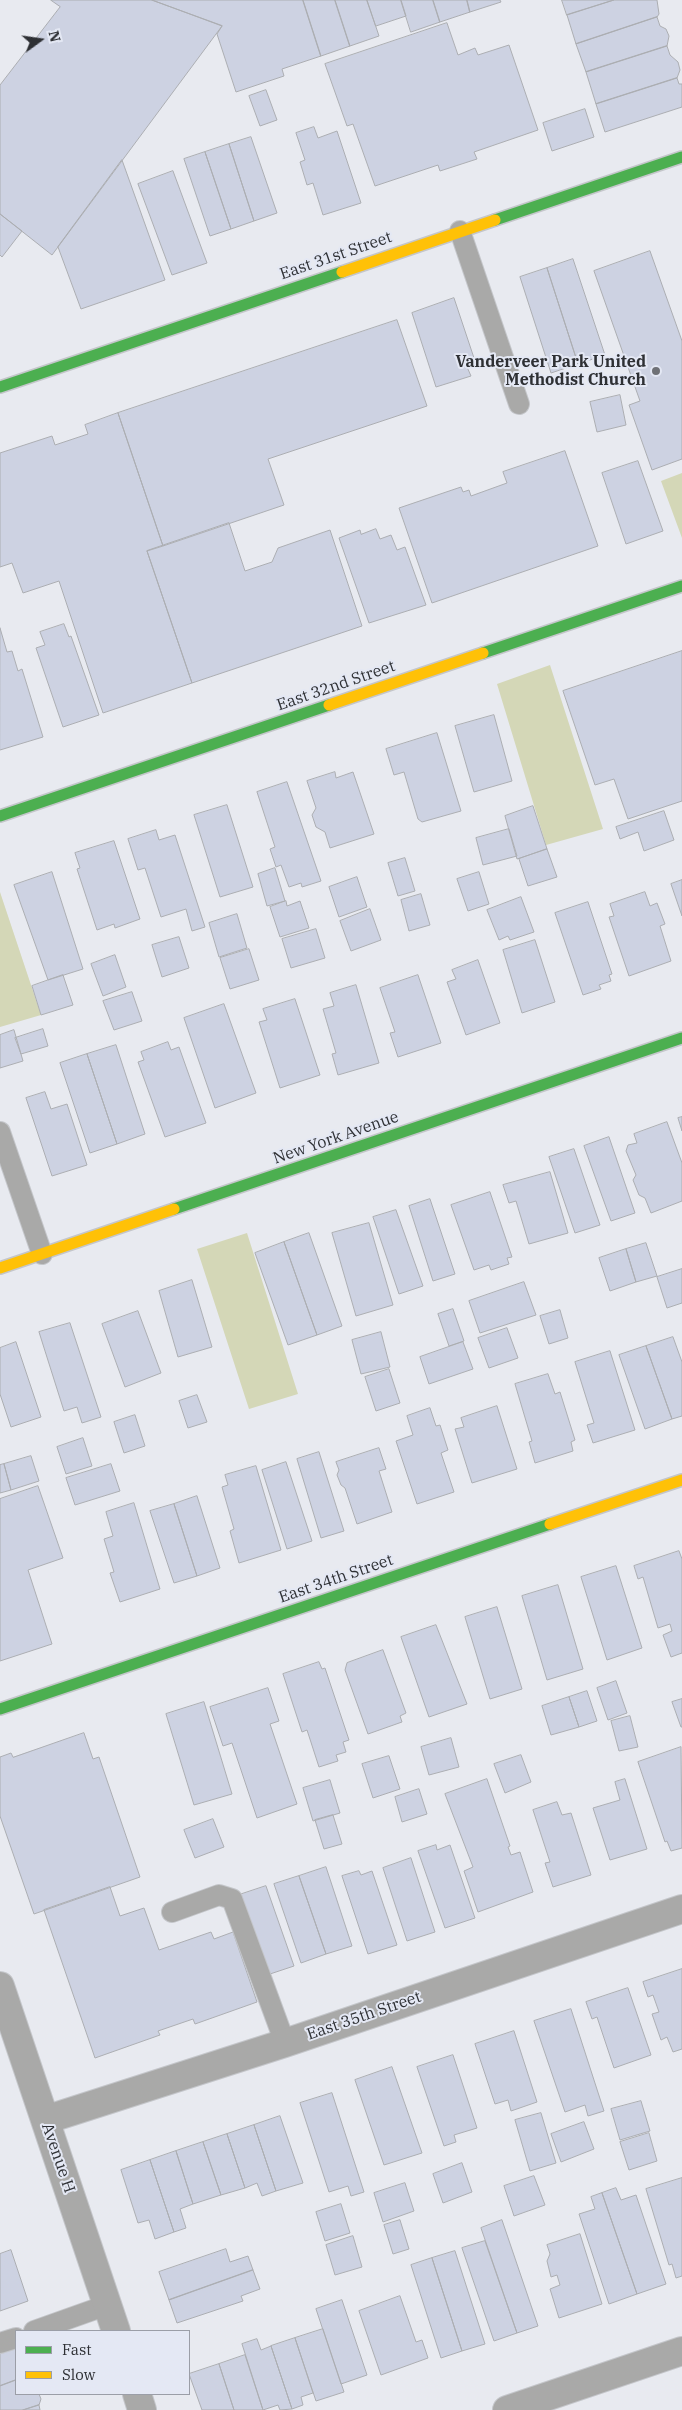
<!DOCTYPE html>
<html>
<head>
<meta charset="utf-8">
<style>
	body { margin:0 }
	#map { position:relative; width:682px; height:2410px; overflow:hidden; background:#e8eaf0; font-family:"IBM Plex Serif",serif }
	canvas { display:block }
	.legend { position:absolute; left:15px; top:2330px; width:175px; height:65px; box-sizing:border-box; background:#e4e8f4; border:1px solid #9b9ea7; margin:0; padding:6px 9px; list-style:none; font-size:15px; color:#2e3034 }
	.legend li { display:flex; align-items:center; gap:10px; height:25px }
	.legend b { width:25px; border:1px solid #9b9ea7 }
	.north { position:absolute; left:15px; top:15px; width:50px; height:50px; -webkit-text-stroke:4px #e4e8f4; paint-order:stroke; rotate:76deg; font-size:14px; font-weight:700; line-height:20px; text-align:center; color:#2e3034 }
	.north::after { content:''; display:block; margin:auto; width:18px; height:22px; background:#2e3034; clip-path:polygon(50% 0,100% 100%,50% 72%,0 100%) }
</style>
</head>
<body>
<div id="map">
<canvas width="682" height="2410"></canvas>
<ul class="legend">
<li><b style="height:6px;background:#4caf50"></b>Fast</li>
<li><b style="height:6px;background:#ffc107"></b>Slow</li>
</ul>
<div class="north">N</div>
</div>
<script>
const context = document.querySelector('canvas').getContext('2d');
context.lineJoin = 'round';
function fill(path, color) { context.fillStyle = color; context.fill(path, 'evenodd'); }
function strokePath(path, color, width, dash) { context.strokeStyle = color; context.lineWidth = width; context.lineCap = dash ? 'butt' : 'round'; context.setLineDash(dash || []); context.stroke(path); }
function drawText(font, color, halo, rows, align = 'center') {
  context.font = font + ' "IBM Plex Serif",serif'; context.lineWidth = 4; context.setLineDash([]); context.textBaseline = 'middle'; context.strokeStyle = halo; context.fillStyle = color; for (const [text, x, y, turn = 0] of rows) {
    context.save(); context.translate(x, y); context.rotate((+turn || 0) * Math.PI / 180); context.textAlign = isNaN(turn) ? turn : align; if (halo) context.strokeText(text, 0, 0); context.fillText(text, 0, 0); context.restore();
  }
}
fill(new Path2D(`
	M682,473V538L661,481Z
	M550,665L603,829L546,845L497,684Z
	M0,892L41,1015L0,1027Z
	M247,1233L298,1394L249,1409L197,1249Z`), '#d4d7b7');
const building = new Path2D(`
	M51,0H152L222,26L52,255L0,214V85L60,7Z
	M152,0H303L321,56L282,69L284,76L236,92L217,34L222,26Z
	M303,0H335L350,46L321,56Z
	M335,0H367L379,36L350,46Z
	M367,0H401L406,16L376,26Z
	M401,0H433L440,22L411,32Z
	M433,0H467L470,12L440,22Z
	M467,0H500L501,2L470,12Z
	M562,0H614L567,15Z
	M614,0H657L659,14L657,17L576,44L567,15Z
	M657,17L660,26L666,29L669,36L667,46L586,72L576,44Z
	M447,23L458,55L475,48L478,55L509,45L538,130L474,152L477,159L440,171L438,165L375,186L353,124L347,126L325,64Z
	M667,46L670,55L678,62L680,70L677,78L596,104L586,72Z
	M677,78L679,84H682V107L605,132L596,104Z
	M266,90L277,120L260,126L249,96Z
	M585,109L594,137L552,151L543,123Z
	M314,127L318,138L337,131L361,203L323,215L313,183L307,185L300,162L305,160L296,133Z
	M251,137L277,213L254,221L229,144Z
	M229,144L254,221L231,229L205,152Z
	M205,152L231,229L210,236L184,159Z
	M122,160L165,280L81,309L58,247Z
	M173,171L207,263L172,275L138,184Z
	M0,214L22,231L2,257L0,255Z
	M650,251L682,341V459L652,470L629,405L640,401L594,271Z
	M573,259L605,355L578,364L547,268Z
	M547,268L578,364L551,373L520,277Z
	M454,298L476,364L467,367L471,376L436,387L412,313Z
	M397,320L427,406L268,459L284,505L163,546L118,413Z
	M620,395L626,425L597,432L590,402Z
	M118,413L163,546L147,551L192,683L103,713L59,581L23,593L12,563L0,567V453L52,436L55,445L88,434L85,425Z
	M565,451L598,546L432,603L399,508L461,487L463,492L469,490L471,496L507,483L503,472Z
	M638,461L663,531L626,544L602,473Z
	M229,523L245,571L272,562L278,548L330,530L362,626L192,683L147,551Z
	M376,529L380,539L391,535L397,550L405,547L426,605L369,623L339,538L360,530L361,534Z
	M64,624L69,637L71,636L99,715L63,727L36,648L45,645L40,632Z
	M0,628L7,652L12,651L18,671L22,669L43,737L0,750Z
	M682,651V801L628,819L614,779L595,785L563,691Z
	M494,715L512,781L474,792L455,726Z
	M437,733L461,811L422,822L418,819L404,772L394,775L386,749Z
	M335,772L336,778L353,772L374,834L330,848L325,832L316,827L312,815L316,808L307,781Z
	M287,782L321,881L302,887L301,883L289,887L281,865L276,867L270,849L275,847L257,792Z
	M227,805L253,887L220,897L194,815Z
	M533,806L547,849L517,859L505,816Z
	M664,811L674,840L644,851L638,832L620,839L616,827Z
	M509,829L517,856L483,865L476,838Z
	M156,830L159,840L175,835L205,927L192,931L186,909L161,917L145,868L138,870L128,839Z
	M114,841L140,919L115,928L114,924L97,930L77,869L80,868L75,853Z
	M547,849L557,877L528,886L519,859Z
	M405,858L415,891L398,896L388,863Z
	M275,868L285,901L267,906L258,874Z
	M52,872L83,969L48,980L14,885Z
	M479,872L489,904L468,911L457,879Z
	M357,877L367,907L339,917L329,887Z
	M682,880V916L671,884Z
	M645,892L650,906L657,903L665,924L660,926L671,961L629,976L609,917L614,916L610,904Z
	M421,894L430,925L409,931L401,900Z
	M521,897L534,932L510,940L508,936L499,940L487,910Z
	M286,901L287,906L300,901L309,928L280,937L270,907Z
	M588,902L612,974L609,975L611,981L599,985L601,989L583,995L555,913Z
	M370,909L381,940L351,951L340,921Z
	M237,914L247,948L219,957L209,923Z
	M316,929L325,958L291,968L282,939Z
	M179,937L189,968L162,977L152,945Z
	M535,940L555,1002L522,1013L503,950Z
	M249,949L259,980L230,989L220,958Z
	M115,955L126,987L103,996L91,964Z
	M478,960L500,1023L466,1035L447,982L456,979L452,970Z
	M63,975L73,1005L41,1015L32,986Z
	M418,975L441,1043L398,1057L390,1033L395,1032L380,988Z
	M356,985L379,1063L338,1075L332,1054L336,1053L323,1009L334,1006L330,993Z
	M132,992L142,1021L114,1030L103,1001Z
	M295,999L320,1075L280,1088L259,1022L267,1020L263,1009Z
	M224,1004L256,1093L215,1108L184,1018Z
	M43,1029L48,1046L21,1054L15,1038Z
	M14,1030L23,1061L0,1068V1035Z
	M168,1042L171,1050L179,1047L206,1123L165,1137L138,1062L144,1060L141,1052Z
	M116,1045L145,1134L117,1144L87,1054Z
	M87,1054L117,1144L90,1153L60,1063Z
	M45,1092L51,1109L67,1104L87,1165L52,1176L26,1098Z
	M682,1117V1131L678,1118Z
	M667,1122L682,1163V1201L651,1213L645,1198L639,1195L633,1180L636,1175L626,1151L628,1145L637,1143L634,1134Z
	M609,1137L635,1213L611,1221L584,1146Z
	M574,1149L600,1225L575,1233L549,1157Z
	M550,1172L568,1233L529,1244L516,1201L509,1203L503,1185Z
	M490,1192L512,1257L507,1258L509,1264L491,1270L489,1265L474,1270L451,1205Z
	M430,1199L455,1274L433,1281L409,1206Z
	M396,1210L423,1286L399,1294L373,1217Z
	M369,1223L393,1305L356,1316L332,1233Z
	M309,1233L342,1326L317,1335L284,1242Z
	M284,1242L317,1335L288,1345L255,1253Z
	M646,1243L657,1276L636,1282L626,1249Z
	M626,1249L636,1282L610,1291L599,1258Z
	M682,1269V1303L667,1308L657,1277Z
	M192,1280L212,1347L178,1357L159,1291Z
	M524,1282L536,1315L480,1333L469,1301Z
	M453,1309L464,1341L449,1346L438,1314Z
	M560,1310L568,1338L549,1344L540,1316Z
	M138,1311L161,1373L125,1387L102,1324Z
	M70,1323L101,1417L82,1423L77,1407L64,1411L39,1332Z
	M507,1328L518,1358L489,1368L478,1338Z
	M381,1332L390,1367L361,1374L352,1340Z
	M673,1337L682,1362V1416L672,1419L646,1346Z
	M16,1342L41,1417L11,1427L0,1394V1348Z
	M463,1342L473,1369L429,1384L420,1357Z
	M646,1346L672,1419L645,1429L619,1355Z
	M610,1351L635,1430L593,1443L587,1425L594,1423L575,1362Z
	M389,1369L400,1403L376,1411L365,1377Z
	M548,1374L555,1394L560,1392L575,1440L571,1442L573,1451L535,1463L529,1442L532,1441L515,1384Z
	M197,1395L207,1422L188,1428L179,1401Z
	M497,1406L517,1469L472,1483L455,1429L464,1427L461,1418Z
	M430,1408L436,1426L440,1425L448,1450L441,1453L454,1492L417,1504L396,1441L413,1435L407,1416Z
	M135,1415L145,1446L124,1453L114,1422Z
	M83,1438L92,1466L66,1474L57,1447Z
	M379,1448L386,1469L379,1471L392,1512L357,1524L345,1488L341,1485L337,1475L339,1470L336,1462Z
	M319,1452L344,1531L321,1538L297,1459Z
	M31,1456L39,1481L11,1490L4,1464Z
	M286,1462L312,1541L287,1549L262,1470Z
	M4,1464L11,1490L0,1493V1465Z
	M111,1464L120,1491L75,1505L66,1478Z
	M256,1466L281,1550L239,1563L230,1531L234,1529L222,1487L228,1485L225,1475Z
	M38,1486L63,1558L28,1570L52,1644L0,1661V1499Z
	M197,1496L220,1568L197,1576L174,1504Z
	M134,1503L160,1589L120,1602L110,1573L114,1572L104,1539L113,1536L106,1512Z
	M174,1504L197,1576L174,1583L150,1511Z
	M679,1551L682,1559V1653L671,1657L663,1635L672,1631L670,1624L658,1628L643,1577L638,1579L634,1566Z
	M616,1566L642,1648L607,1660L581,1577Z
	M558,1585L583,1669L547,1680L522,1596Z
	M497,1607L522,1689L490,1699L465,1617Z
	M436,1625L467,1704L429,1717L401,1637Z
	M383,1650L406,1713L400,1716L402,1722L368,1734L345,1670L347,1663Z
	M319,1662L322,1669L325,1668L349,1740L343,1742L346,1752L336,1755L338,1761L319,1767L307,1730L302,1732L283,1674Z
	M616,1681L627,1713L608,1720L597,1688Z
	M268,1688L279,1721L270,1724L297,1804L257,1818L232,1743L223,1746L210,1707Z
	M587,1691L597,1721L579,1727L569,1697Z
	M569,1697L579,1727L551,1735L542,1706Z
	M682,1699V1727H681L672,1702Z
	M204,1702L232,1794L194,1805L166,1714Z
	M630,1716L638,1747L619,1751L611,1721Z
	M84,1733L93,1759L99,1757L140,1877L34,1914L0,1816V1757L11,1753L13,1757Z
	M451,1738L459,1767L429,1775L421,1747Z
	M681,1747L682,1848L671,1851L667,1841L665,1842L638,1762Z
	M521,1755L531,1782L505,1793L494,1764Z
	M389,1756L400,1789L373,1798L362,1764Z
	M487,1779L510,1846L508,1847L511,1855L520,1852L533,1892L478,1912L464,1871L473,1867L445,1794Z
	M625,1779L647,1849L610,1860L593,1808L620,1800L615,1782Z
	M330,1780L340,1813L313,1821L303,1788Z
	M419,1789L427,1814L402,1822L395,1797Z
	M557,1802L562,1815L571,1813L591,1875L553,1887L545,1863L550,1862L533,1810Z
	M333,1815L342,1844L324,1849L315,1820Z
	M213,1819L224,1847L195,1858L184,1830Z
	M436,1845L437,1850L450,1845L475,1918L445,1928L418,1851Z
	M411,1858L435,1932L407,1941L383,1868Z
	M326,1867L352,1946L326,1954L299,1876Z
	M359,1871L361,1875L372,1871L397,1945L368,1954L342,1876Z
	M299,1876L326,1954L301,1963L274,1884Z
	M266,1886L294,1966L267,1975L239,1895Z
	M110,1887L120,1916L144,1908L159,1950L211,1932L214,1939L233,1932L257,2002L195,2024L193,2019L158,2031L160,2035L95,2058L44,1910Z
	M682,1969V2049L673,2052L667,2037L661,2040L652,2014L659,2012L653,1995L648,1997L643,1982Z
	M628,1988L651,2055L614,2068L597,2017L592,2019L586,2002Z
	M571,2009L604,2111L588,2116L585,2105L565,2112L534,2021Z
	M514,2031L537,2102L511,2111L508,2100L495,2104L475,2044Z
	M453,2055L477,2128L454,2135L456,2142L444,2146L417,2067Z
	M392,2067L422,2153L384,2165L355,2080Z
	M332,2093L364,2192L351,2196L348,2186L329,2192L300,2103Z
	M641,2101L650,2131L620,2140L611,2109Z
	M541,2113L556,2163L530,2171L515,2120Z
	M280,2116L303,2183L276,2191L254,2125Z
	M584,2122L594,2149L561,2162L551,2134Z
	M254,2125L276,2191L262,2196L257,2183L245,2188L227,2134Z
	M649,2133L657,2161L629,2170L620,2142Z
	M227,2134L245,2188L221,2195L203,2142Z
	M203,2142L221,2195L193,2204L176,2151Z
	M176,2151L193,2204L180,2209L186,2228L174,2232L150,2160Z
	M150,2160L174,2232L155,2239L149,2220L138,2223L121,2170Z
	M462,2163L472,2192L443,2203L433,2174Z
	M534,2176L545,2205L514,2216L504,2186Z
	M682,2178V2276L676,2278L672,2264L669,2265L646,2189Z
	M405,2183L414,2211L383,2222L374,2193Z
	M616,2188L621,2200L636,2195L666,2284L637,2294L602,2193Z
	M602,2193L637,2294L609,2304L579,2214L595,2209L591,2197Z
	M341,2204L350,2233L325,2241L316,2212Z
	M400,2220L409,2249L393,2254L384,2225Z
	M502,2220L538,2326L517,2333L481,2228Z
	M580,2234L602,2304L559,2318L550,2289L560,2285L557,2275L551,2277L547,2261L550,2254L547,2245Z
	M353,2236L362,2267L335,2275L326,2245Z
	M485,2241L517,2333L494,2341L462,2248Z
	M226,2249L230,2262L248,2256L253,2270L169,2300L159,2272Z
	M11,2250L28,2301L0,2311V2254Z
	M455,2251L485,2344L462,2351L432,2258Z
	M432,2258L462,2351L441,2358L411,2265Z
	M253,2270L260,2289L241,2296L243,2301L177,2323L169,2300Z
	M400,2296L416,2342L422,2340L428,2358L381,2375L359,2311Z
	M342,2300L367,2375L341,2384L316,2309Z
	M323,2329L344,2392L316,2401L295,2338Z
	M295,2338L313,2393L301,2397L303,2405L292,2409L271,2346Z
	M257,2339L261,2350L271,2346L292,2409L280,2410L278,2405L263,2410L242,2344Z
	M16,2348V2380L0,2386V2353Z
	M245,2355L263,2410H234L219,2364Z
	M219,2364L234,2410H202L189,2374Z
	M16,2380V2394H39L41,2399L39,2405L23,2410H0V2386Z
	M39,2405L40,2410H23Z`);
fill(building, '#cdd2e2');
strokePath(building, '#acaeb2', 1);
const lane = new Path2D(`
	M460,231L519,404
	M0,1132L42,1254
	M172,1912L219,1895L232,1899L285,2043
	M34,2331L107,2305
	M0,2343L16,2338`);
const street = new Path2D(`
	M0,1986L116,2331
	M45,2120L285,2043L682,1909
	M137,2394L142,2410
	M507,2410L682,2351`);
const fast = new Path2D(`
	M495,220L682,157
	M0,387L342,272
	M483,653L682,586
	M0,816L329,705
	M174,1209L682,1038
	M0,1709L550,1524`);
const slow = new Path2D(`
	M342,272L495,220
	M329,705L483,653
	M0,1268L174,1209
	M550,1524L682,1480`);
strokePath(lane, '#c4c6ca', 22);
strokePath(street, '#c4c6ca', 30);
strokePath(fast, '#c4c6ca', 14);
strokePath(slow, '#c4c6ca', 14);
strokePath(lane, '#a9a9a8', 20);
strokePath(street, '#a9a9a8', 28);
strokePath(fast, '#4caf50', 11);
strokePath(slow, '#ffc107', 11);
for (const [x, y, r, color] of [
	[656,371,5,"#6f7176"]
]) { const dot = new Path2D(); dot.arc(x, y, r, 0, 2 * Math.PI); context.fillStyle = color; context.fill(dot); strokePath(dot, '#e4e8f4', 2); }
drawText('16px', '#2e3034', '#e4e8f4', [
	["East 31st Street",336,256,-19],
	["East 32nd Street",336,686,-19],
	["New York Avenue",336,1138,-19],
	["East 34th Street",336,1579,-19],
	["East 35th Street",364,2016,-19],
	["Avenue H",58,2158,71]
]);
drawText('bold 16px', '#2e3034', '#e4e8f4', [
	["Vanderveer Park United",646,362],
	["Methodist Church",646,380]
], 'right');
</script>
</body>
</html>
